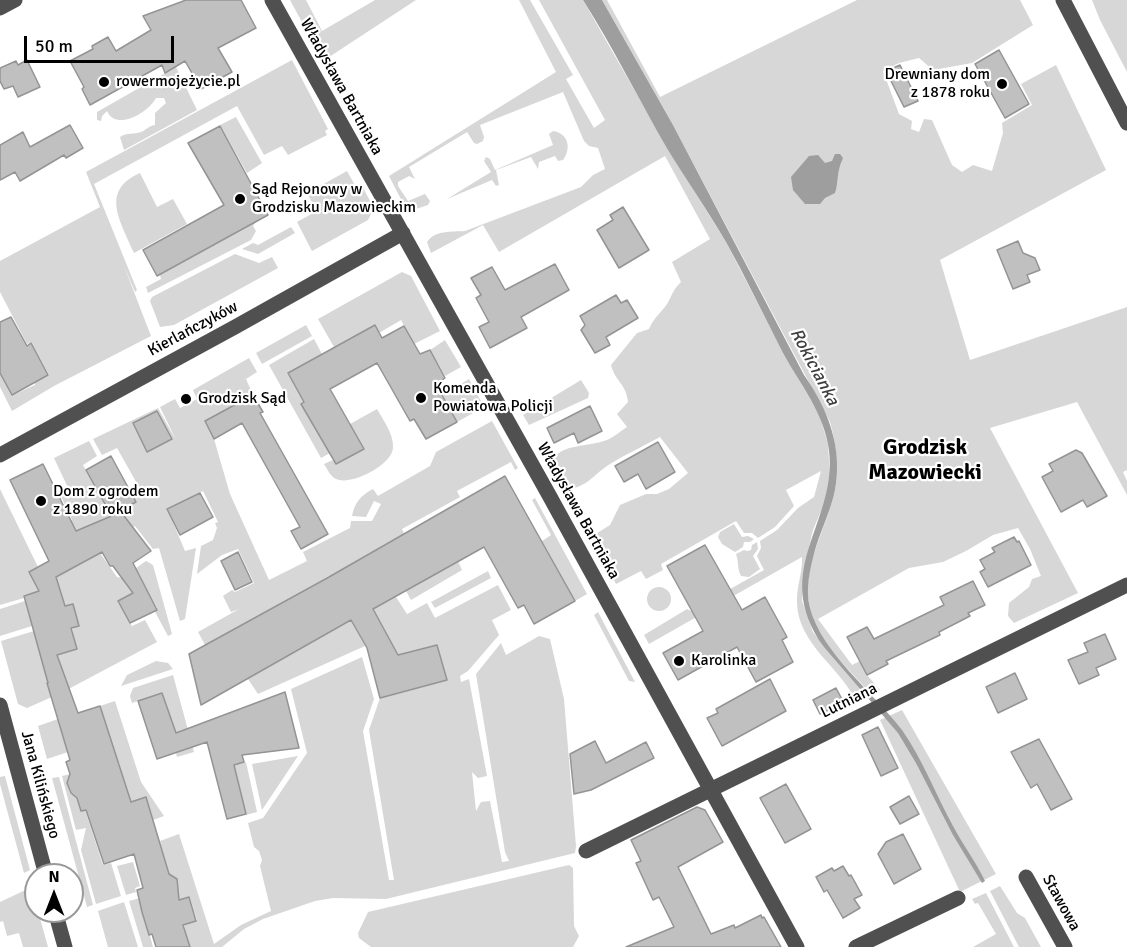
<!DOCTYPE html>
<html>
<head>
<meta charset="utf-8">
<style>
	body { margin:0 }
	#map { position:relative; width:1127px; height:947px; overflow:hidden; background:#fff; font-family:Signika,sans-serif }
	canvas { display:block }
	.north { position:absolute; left:24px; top:863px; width:60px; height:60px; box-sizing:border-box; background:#fff; border:2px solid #999; border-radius:50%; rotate:0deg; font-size:16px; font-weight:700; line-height:24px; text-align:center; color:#000 }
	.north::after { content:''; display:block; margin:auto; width:21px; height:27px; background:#000; clip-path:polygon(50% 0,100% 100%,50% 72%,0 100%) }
	.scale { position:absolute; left:24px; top:36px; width:150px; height:27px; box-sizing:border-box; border:3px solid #000; border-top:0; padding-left:8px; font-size:18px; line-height:21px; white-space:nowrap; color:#000; -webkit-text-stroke:4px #fff; paint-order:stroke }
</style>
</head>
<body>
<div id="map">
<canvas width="1127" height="947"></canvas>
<div class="north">N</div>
<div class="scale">50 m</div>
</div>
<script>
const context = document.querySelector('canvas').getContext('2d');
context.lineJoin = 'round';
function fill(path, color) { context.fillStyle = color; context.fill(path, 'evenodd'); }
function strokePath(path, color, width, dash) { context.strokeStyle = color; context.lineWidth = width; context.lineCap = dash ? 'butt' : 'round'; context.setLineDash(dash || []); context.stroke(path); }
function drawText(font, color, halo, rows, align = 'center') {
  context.font = font + ' Signika,sans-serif'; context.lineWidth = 4.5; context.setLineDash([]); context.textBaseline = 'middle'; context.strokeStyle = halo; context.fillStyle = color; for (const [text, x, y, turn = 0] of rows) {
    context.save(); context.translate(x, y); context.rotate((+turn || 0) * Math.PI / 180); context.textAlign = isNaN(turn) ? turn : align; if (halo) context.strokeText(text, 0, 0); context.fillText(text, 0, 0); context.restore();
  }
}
fill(new Path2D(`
	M290,0H306L322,31L375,0H416L323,61Z
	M519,0H530L573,75L566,79L594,128L605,120L539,0H583L668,149L726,242L782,350L819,414L828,444L830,479L824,504L813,530L803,573L802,601L813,632L867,697L856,701C840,667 798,644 797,603C796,587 803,572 802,557L649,644L644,635L687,609L691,611L764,570L757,556L761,548L760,541L777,530L798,508L814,497L821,471L786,490L794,506L775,527L758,538L752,533H744L736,521L661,564L663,570L646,579L641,571L616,584L591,537L610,525L620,505L646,494H657L669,489L688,473L660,437C644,446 626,454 610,464C591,476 590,486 565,490L549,461C567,442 585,448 607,440C614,437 621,431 627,427L617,414L628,402C626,383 616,383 611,365L637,333L649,329C655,316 660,314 667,304C672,296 673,289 681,282L672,262L710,239L665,156L499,252L483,225L431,253L427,242C435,230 452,232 465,231L581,187L593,175L605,169L598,148L589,146L584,141L563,92L480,125L484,137L483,141L477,144L474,143L467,132L409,167L415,179L409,176L398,182V186L408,201L425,194L430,201L428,205L413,210L406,209L389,176L556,72Z
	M602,0H607L660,97L857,0H1020L1033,25L972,63L933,70L919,58L899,63L883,71L899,114L912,121L911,129L919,132L924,119L932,120L952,165L962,172L973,165L992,171L1003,133L1002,123L1032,105L1021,84L1056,65L1106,170L940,260L970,360L1127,307V470L1123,472L1127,481V495L1077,402L990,428L1078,593L1014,623L1008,616L1009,603L1029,587L1032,579L1041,576L1030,549L1018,528L993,535L966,551L943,562L909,568L818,619L852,665L860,661L867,675L880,690L872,695C854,675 832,655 819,631C791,579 824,540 835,490C839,468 836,443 830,422L673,125Z
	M1092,0H1127V72L1100,20Z
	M292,60L328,129L325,131L327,135L288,155L282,146L264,155L237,106L94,184L137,290L135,292L124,266L151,336L54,386L12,411L0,387V374L13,395L35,385V382L49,375L31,342L27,344L0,292V261L100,207L86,172Z
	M176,67L197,110L124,150L120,137C127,132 134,135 141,132C146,130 148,126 155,125V113L166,103L164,98H156C149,112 116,132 107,111L102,116L101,121L97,120V112Z
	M236,117L262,163L247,173L220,125Z
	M553,131C568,133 572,148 563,160L558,161L555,156L539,162L538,169L531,157L496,170L499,185L496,186L492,180L447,199L491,172L484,161L486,157L490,159L495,170L553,145L549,134Z
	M347,171L357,189L363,188L374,208L368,220L312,251L297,222L317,211L308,195L312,193L311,191Z
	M140,173L157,207L173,199L187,224L134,253C121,222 99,191 140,173Z
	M256,222L253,226L256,231L251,240L148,293L146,287L161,279L160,275Z
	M291,227L295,233L258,254L242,249L253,243L258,245Z
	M235,254L259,263L272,257L278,268L174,325L160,327L150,301L152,297Z
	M402,272L411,276L440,331L414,344L401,320L379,333L375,325L334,347L318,319Z
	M306,325L312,336L262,364L256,353Z
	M314,339L322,354L288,373L304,402L301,405L330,453L321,458L269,365Z
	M445,340L461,367L445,376L430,350Z
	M249,358L257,372L246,379L253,395L205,421L214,439L230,494L269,580L307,561L303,552L350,528L351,521H372L381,504L374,501L366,517L352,516C355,502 360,496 373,489L378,496L430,466L436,452L492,421L518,468L515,470L511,462L457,491L460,497L402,529L406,538L392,540L346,567L337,590L329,576L205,645L198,632L239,609L231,612L223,596L232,590L235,592L254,583L238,549L222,555L197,574L201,546L213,540L217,528L215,523L218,522L203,491L167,508L185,551L196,548L185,619L180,621L159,548L153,549L135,526L100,553L117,577L122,578L146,561L153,565L172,634L168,636L154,610L157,608L145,587L118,602L132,626L145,620L157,642L61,693L27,708L18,704L1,641L34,631L42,660L77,649L72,628L79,625L73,604L65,606L59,586L24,595V598L0,605V489L38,567L29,572L33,580L67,571L84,562L83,559L62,537H39L72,520L61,496L70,492L54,458L89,441L97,456L83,465L112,515L136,502L131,492L139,487L117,448L102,455L93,439L158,408L176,440L160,407L175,399L180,408L197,399L193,390Z
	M469,379L484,407L457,422L443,395Z
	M581,380L589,393L588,398L529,425L523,415Z
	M377,409C383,420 394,434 393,448C392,465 351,486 336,479C330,476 328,470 324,464L333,460L336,464L364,449L350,424Z
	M535,498L587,594L575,601L542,541L551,535L532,500Z
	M734,524L742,537L748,536L754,539L750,542H744L743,547L735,552L722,544L718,537L720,532Z
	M757,542L758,549L753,556L760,569L749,577L741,576C737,569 739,562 736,554L744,550L747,551L751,550L752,545Z
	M458,561L462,570L411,600L406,591Z
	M488,571L491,578L435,608L431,602Z
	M498,585L511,610L492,620L499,635L468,671L460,676L461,682L469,679L487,776L478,778L472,772L476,811L481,802L490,801L502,862L509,861L505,852L476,674L501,643L506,655L539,636L550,639L564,699L576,846L575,853L386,899L333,898L315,901L263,919L244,929L222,947H190L184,925L197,920L190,898L176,901V879L169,876L160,841L179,834L214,944L241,925L271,911L260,866L262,860L259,851L254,847L248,823L263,818L307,753L291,689L362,657L374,699L363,731L389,880H394L369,730L380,698L447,680L437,645L398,655L373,609L396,597L407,614L427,603L435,618Z
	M647 599a12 12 0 1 1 24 0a12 12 0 1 1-24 0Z
	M25,601L32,626L0,636V609Z
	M598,612L635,682L629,681L594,615Z
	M351,621L365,646L258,694L248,679Z
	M156,661L168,663L173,669L121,686L127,675Z
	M173,675L194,752L177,757L176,753L182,750L162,693L132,703L130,696L133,688Z
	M115,701L141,782L164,816L153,820L146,797L129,803L121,781L124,780L119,763L115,764L100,706Z
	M902,710L996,874L960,892L880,720Z
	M58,719L68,752L47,759L38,726Z
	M298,756L262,810L252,764Z
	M246,762L257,812L246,815L234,765Z
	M70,774L71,778L67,782L70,793L76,795L81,811L85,810L103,865L111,863L121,896L96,904L81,850L86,828L76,830L62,776Z
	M5,776L30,870L24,873L0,784V777Z
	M59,777L93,905L87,907L52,778Z
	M133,862L140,886L135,888L136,892L126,895L117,866Z
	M569,865L573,868L574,926L579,936L573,947H371L359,938L358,933L368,912Z
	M1000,886L1017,913L1025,918L1041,947H1019L990,891Z
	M32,887L36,902V911H38L48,947H23L19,933L7,936L3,921L0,922V902Z
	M986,893L1014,947H973L996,934L978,903L975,904L972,899Z
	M140,898L153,947H143L129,901Z
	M124,902L138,947H108L98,911Z`), '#d7d7d7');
fill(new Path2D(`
	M583,0H602L673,125L804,375C828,409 843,448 835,490C831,510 821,530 815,550C810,569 805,589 810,608C821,652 874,693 902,730C923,760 936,795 953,826C963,845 976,862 985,881L982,883L953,835L916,763L898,733L824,647C767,568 842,521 828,444C821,407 796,379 780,347C762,312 745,276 726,242C708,211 687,181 668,150C639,100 614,49 583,0Z
	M835,154H840L843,158C836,173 839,180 835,193L825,198L820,204H805L793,190L791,177L809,156L818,155L825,163L832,161Z`), '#9e9e9e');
const building = new Path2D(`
	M186,0H241L256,28L218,48L232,72L201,89L185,61L165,73L162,65L90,105L82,89L84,87L70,61L93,49L92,46L108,37L116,51L151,30L143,16Z
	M999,50L1029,104L1005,118L975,64Z
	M27,60L40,87L18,97L13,86L4,89L0,81V68L16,61L18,65Z
	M900,65L918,101L904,107L886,71Z
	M70,125L83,148L66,158L64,155L20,181L15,172L0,180V145L23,132L30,147Z
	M220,126L268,215L157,276L143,250L224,205L188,143Z
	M623,207L649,250L619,268L597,230L613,220L610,215Z
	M1018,241L1023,253L1035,258L1040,270L1027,275L1030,282L1013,289L997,250Z
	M555,264L569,290L521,317L527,328L490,348L479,327L489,322L476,298L481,295L471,278L492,267L505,290Z
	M616,295L621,303L627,300L638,318L606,337L610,345L595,353L581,330L585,325L580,316Z
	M11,317L27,346L31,343L48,375L12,395L0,373V322Z
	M375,325L382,338L404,326L420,354L430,350L445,378L436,384L457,422L426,439L414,419L410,421L377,363L330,389L364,449L336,464L301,404L304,402L288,373Z
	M253,395L263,412L260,413L328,534L301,549L291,531L300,527L242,423L214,439L205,421Z
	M590,406L602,431L578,443L574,433L554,443L547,428Z
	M157,411L172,439L147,452L133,423Z
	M658,442L675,472L646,489L638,474L624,482L615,466Z
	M1076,450L1082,453L1107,496L1087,507L1083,500L1061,512L1042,477L1053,471L1049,464Z
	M111,456L136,502L111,515L86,470Z
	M43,464L76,531L121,512L151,551L133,563L157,610L130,623L118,601L133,593L113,566H110L102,552L56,577L65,606L73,604L79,626L71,628L77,649L57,655L78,713L100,706L131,802L146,797L169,874L177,879L179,900L189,897L196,921L183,925L190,947H156L152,934L149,935L142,912L137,890L143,888L134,854L104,864L86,810L81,811L77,798L71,793L67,783L70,774L66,762L70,760L47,683H48L24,596L39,591L29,572L49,561L10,480Z
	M505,476L575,601L534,624L524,605L518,608L484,547L373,609L398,655L437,645L447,680L380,698L367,648L351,620L201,705L189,654L329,577Z
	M200,493L213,517L180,535L167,509Z
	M1014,537L1017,542L1019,541L1031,565L988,587L980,572L985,569L980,560L995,552L992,548Z
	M705,545L742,610L765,597L787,637L782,640L793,662L756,682L737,647L678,680L663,653L703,631L667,566Z
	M238,552L252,582L235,590L221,561Z
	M973,581L985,605L968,613L970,616L939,632L940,635L886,661L888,664L867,675L847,637L867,627L874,639L944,605L940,597Z
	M1105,634L1116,659L1096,668L1099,675L1079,684L1068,660L1088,652L1084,643Z
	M1015,673L1027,699L998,713L986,687Z
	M770,679L786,711L722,746L707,718L718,713L716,709Z
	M836,688L844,703L820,714L813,700Z
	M285,692L299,748L242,755L244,762L234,765L246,814L227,819L207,742L157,759L138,701L162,693L176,733Z
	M878,727L898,768L881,776L862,735Z
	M1039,739L1072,799L1051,810L1037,784L1031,788L1011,752Z
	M595,741L606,763L646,742L654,758L591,790L574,794L570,754Z
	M786,784L811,829L785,843L760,798Z
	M909,796L919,814L900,824L890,807Z
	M697,807L705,810L723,842L678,867L711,934L734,925L735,928L761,915L762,918L764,917L781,947H626L674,927L659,897L653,900L636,863L641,861L631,840Z
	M903,834L921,869L894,884L878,854L886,842Z
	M843,866L849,876L851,875L862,895L854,899L860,908L843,918L827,890L824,892L816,877L832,868L834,871Z`);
fill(building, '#c0c0c0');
strokePath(building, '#949494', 1.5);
strokePath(new Path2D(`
	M272,0L549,495L797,947
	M1063,0L1127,123
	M0,8L15,0
	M0,455L235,327L403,233
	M0,705L46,875
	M586,851L1127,585
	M1026,877L1065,947
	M55,911L65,947
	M856,947L958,898`), '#505050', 15);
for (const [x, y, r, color] of [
	[104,82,6,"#000"],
	[1002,84,6,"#000"],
	[240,199,6,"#000"],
	[421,398,6,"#000"],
	[186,399,6,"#000"],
	[41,501,6,"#000"],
	[679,661,6,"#000"]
]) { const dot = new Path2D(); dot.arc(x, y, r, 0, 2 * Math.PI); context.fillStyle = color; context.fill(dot); strokePath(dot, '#fff', 2); }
drawText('16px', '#000', '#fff', [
	["Drewniany dom",990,75,"right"],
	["z 1878 roku",990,93,"right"],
	["rowermojeżycie.pl",116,82],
	["Sąd Rejonowy w",252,190],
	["Grodzisku Mazowieckim",252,208],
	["Komenda",433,389],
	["Powiatowa Policji",433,407],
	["Grodzisk Sąd",198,399],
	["Dom z ogrodem",53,492],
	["z 1890 roku",53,510],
	["Karolinka",691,661]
], 'left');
drawText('16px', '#000', '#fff', [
	["Władysława Bartniaka",341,87,61],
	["Kierlańczyków",193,329,-28],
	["Władysława Bartniaka",578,511,61],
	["Lutniana",849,701,-26],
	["Jana Kilińskiego",40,785,75],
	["Stawowa",1061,903,61]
]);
drawText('italic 18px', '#3f3f3f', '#fff', [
	["Rokicianka",814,367,62]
]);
drawText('bold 22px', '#000', '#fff', [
	["Grodzisk",925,448],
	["Mazowiecki",925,473]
]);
</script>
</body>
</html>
